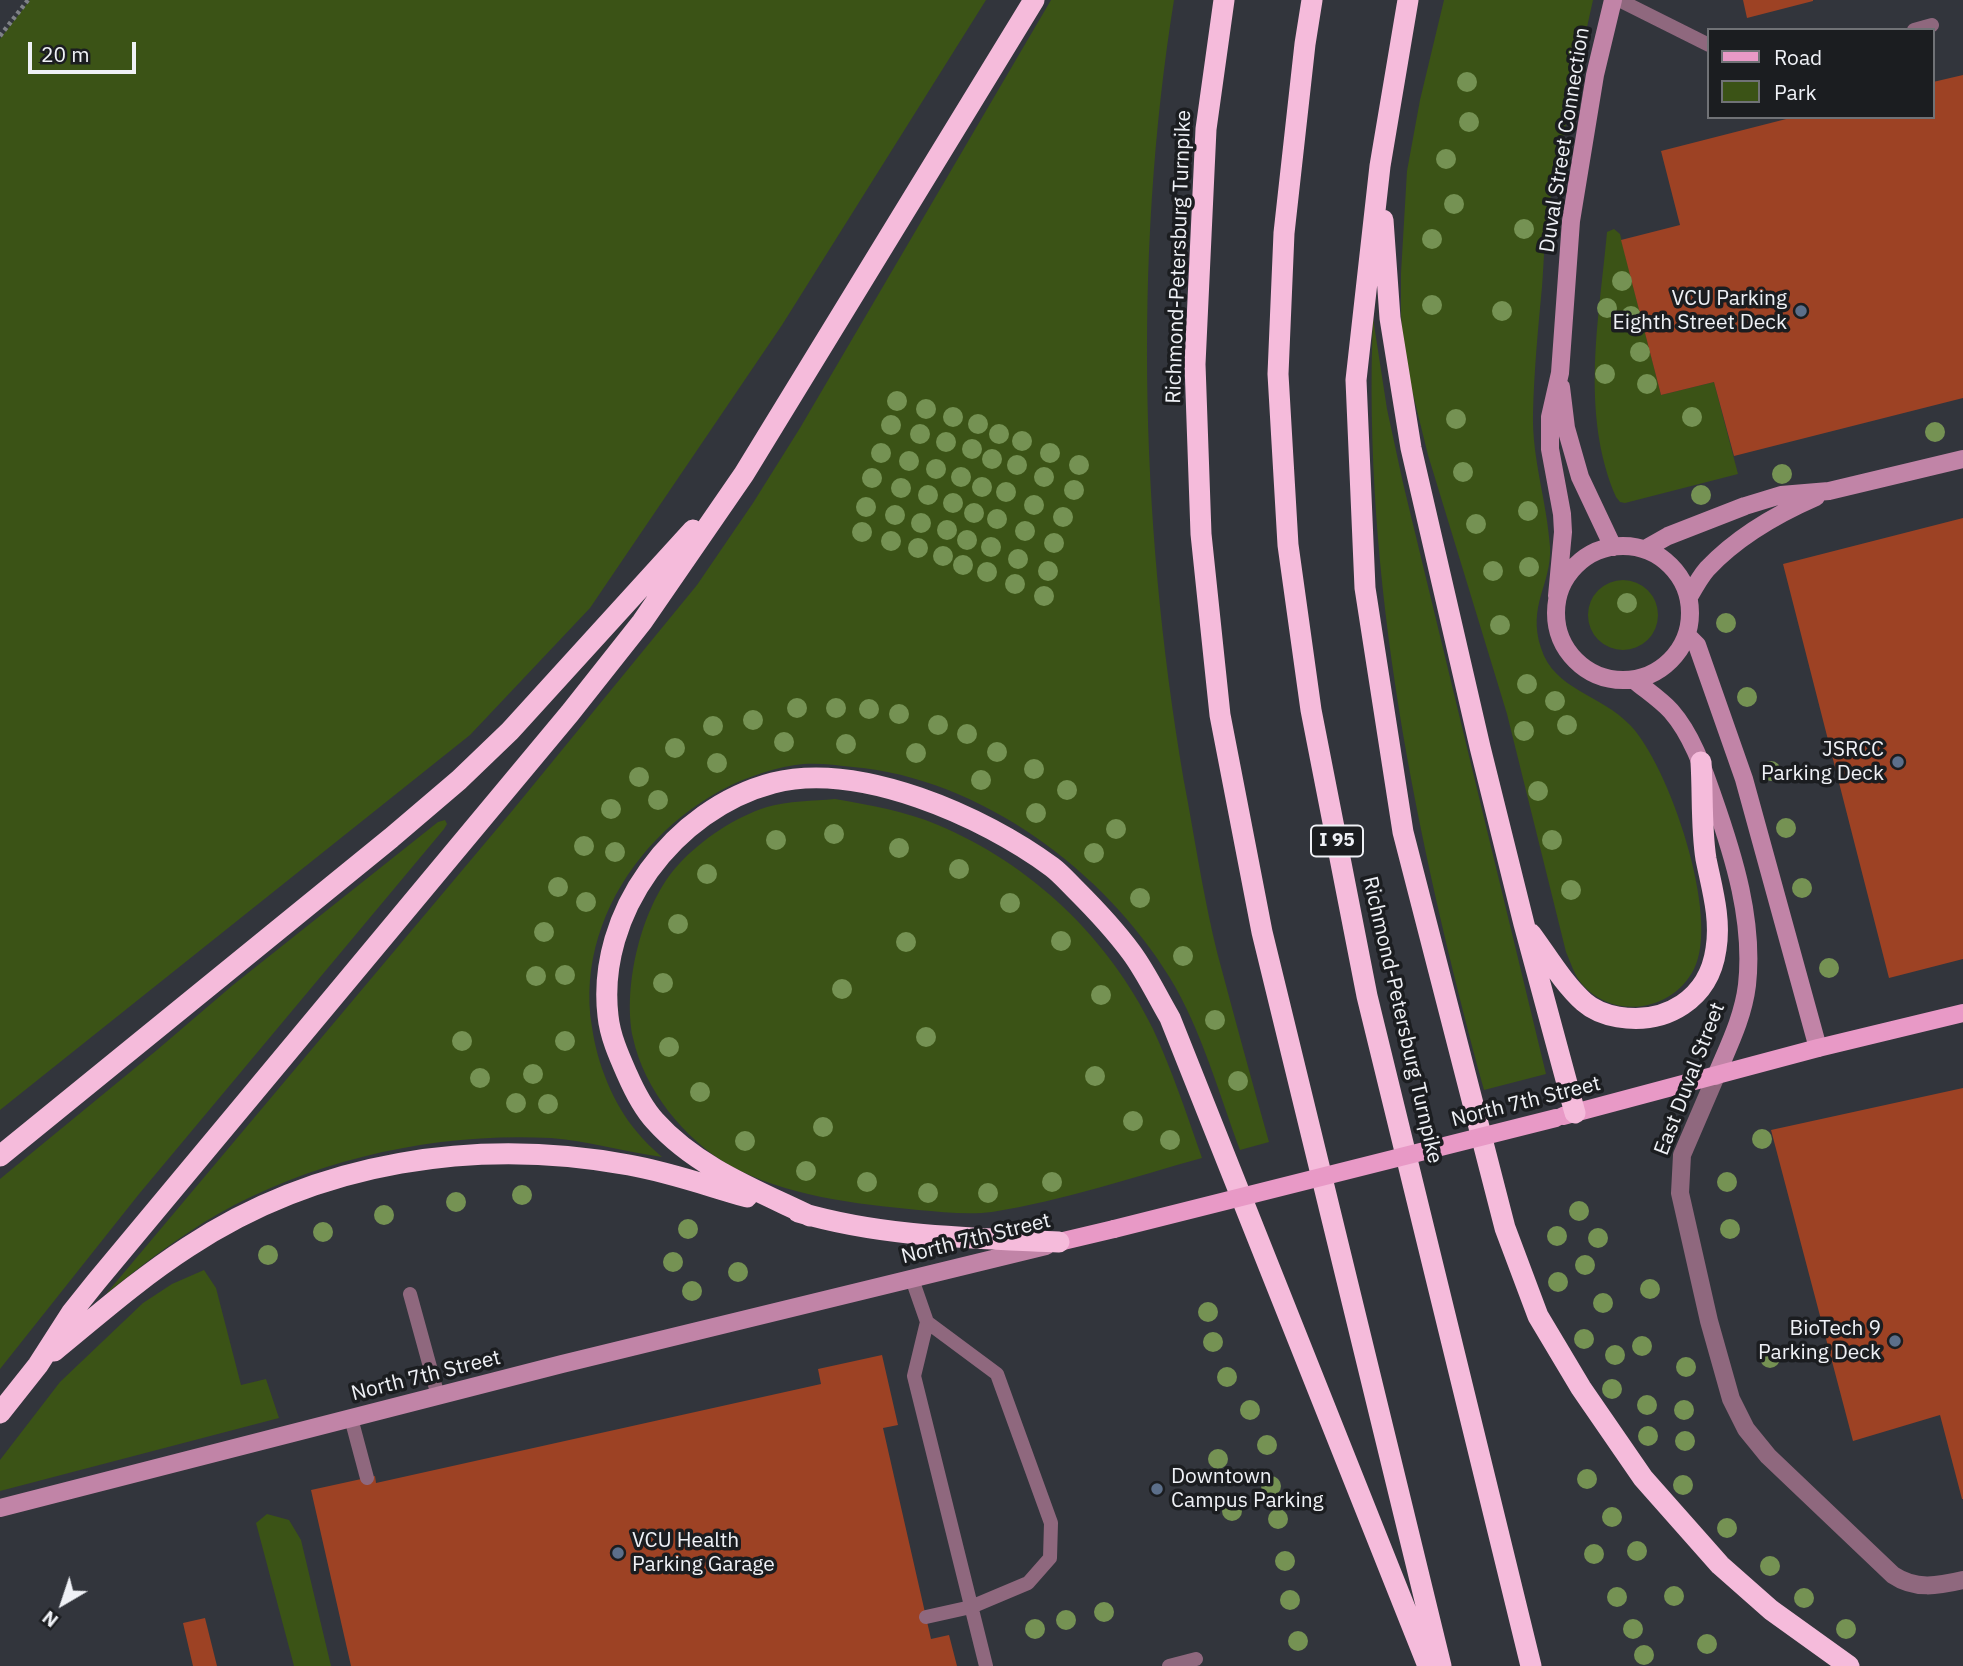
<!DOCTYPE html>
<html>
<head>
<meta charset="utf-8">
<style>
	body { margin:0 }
	#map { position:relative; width:1963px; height:1666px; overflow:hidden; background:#32353c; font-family:"IBM Plex Sans",sans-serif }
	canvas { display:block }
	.legend { position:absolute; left:1707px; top:28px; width:228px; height:91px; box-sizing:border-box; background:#1b1d20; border:2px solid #707276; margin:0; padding:9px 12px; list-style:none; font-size:21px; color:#eff1f6 }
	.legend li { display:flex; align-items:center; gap:14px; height:35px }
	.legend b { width:35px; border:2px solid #707276 }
	.north { position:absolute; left:28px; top:1568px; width:70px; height:70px; -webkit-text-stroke:5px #1b1d20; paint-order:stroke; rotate:219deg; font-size:19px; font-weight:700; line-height:28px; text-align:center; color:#eff1f6 }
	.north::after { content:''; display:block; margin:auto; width:24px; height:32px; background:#eff1f6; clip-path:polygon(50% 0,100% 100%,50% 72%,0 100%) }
	.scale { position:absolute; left:28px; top:42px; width:108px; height:32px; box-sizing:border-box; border:4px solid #eff1f6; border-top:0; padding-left:9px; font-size:21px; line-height:24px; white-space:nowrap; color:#eff1f6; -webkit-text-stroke:5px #1b1d20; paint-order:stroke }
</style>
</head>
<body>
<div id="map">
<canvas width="1963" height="1666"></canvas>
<ul class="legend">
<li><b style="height:9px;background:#e899c6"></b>Road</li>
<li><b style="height:19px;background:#3b5316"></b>Park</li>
</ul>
<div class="north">N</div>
<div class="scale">20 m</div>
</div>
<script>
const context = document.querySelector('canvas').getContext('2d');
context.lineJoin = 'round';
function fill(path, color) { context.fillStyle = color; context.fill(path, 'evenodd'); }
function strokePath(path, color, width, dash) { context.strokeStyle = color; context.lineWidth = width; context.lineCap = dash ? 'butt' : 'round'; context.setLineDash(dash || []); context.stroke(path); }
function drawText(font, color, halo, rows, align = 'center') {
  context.font = font + ' "IBM Plex Sans",sans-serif'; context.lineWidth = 7; context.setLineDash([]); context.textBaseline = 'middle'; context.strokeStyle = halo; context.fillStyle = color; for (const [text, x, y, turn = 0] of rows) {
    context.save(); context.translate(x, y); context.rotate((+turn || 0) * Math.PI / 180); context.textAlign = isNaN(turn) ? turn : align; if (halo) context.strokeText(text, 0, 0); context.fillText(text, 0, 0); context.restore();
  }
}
fill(new Path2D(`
	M30,0H986L782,325L590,608L470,735L0,1110V39Z
	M1051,0H1174C1132,260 1141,545 1188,803C1197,853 1205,903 1217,952C1234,1015 1251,1079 1269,1142L1240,1150C1219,1094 1202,1031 1170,978C1105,871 980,778 853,767C834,765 814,762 795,765C676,784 572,903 592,1027C597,1063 613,1104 637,1132C644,1141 653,1149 662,1157C624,1152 589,1141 551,1138C439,1132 316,1158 218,1214C178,1237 142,1265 106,1294L512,811L697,585L753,503L800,428Z
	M1444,0H1593C1582,50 1571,99 1561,149C1557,170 1551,192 1548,214C1544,238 1544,263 1542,287C1538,329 1534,372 1533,414C1532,459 1547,502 1550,547C1552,584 1527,605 1541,648C1554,690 1602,695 1630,725C1669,765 1721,918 1694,969C1673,1011 1614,1021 1582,984C1574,975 1571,963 1566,952L1507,714L1428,455L1404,358L1401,315V273L1407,171L1420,100Z
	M1614,229L1620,234L1661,395L1714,382L1738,474L1625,503L1620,502L1616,497C1580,413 1599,320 1607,232Z
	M1373,318L1387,409L1403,483L1546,1074L1484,1090C1416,838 1362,580 1373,318Z
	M1588 615a35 35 0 1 1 70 0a35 35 0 1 1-70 0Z
	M835,799C870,805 905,811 938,825C1031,864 1109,938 1153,1029C1172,1070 1187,1115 1202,1158C1133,1177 1063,1201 992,1212C969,1215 942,1212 918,1210C856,1204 785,1196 729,1165C684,1139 644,1089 633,1038C622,986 642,903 679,864C701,840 735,817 767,807C788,801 813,801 835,799Z
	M445,820L447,824L444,829L139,1194L0,1369V1179L157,1050L233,985L438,822Z
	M204,1270L216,1288L241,1385L266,1379L279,1418L0,1491V1460L60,1382L143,1303L172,1284Z
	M267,1514L289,1520L301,1540L331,1666H294L256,1523Z`), '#3b5316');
fill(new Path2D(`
	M1743,0H1813V1L1747,18Z
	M1963,75V398L1734,456L1714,382L1661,395L1621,240L1680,225L1661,151L1794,117H1933V82Z
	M1963,518V959L1889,978L1783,564Z
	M1963,1088V1499H1962L1940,1415L1853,1441L1771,1130Z
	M882,1355L898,1425L883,1428L926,1617L931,1639L949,1635L957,1666H351L311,1490L375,1476L376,1483L821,1384L818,1369Z
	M205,1618L217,1666H193L183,1623Z`), '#9d4224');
strokePath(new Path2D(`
	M0,36L28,0`), '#7f8187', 4.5, [3.5, 3.5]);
strokePath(new Path2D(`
	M1619,0L1709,45
	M1914,30L1932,25
	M912,1279L927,1322L997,1374L1051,1523L1050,1558L1028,1583L971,1607L926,1617
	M410,1294L438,1396
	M927,1322L914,1376L986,1666
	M351,1418L367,1478
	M1169,1666L1196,1659`), '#8f687e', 14);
strokePath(new Path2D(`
	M1716,1076L1682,1155L1680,1193L1709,1321L1731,1399L1746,1429L1768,1456L1893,1575C1915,1590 1938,1586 1963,1580`), '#8f687e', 18);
strokePath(new Path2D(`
	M1561,387L1566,428L1580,477L1613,547
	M1556 613a67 67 0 1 1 134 0a67 67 0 1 1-134 0Z
	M1645,549L1668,536L1745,506L1781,495L1829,491L1963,459
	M1557,596L1563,532L1562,514L1550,449V417L1560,373L1571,221L1595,75L1613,0
	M1689,597C1694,588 1700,577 1707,569C1736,538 1777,514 1816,497
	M1687,635L1697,645L1744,779L1818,1048
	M1634,680C1646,690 1661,700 1671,711C1692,735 1703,768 1713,797C1734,857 1754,921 1747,985C1743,1018 1728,1047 1716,1076
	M0,1508L562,1364L1046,1246`), '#c184a7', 18);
strokePath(new Path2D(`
	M1563,1116L1818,1048L1963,1013
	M1059,1242L1114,1229`), '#e899c6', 18);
strokePath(new Path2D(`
	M1224,0L1206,129L1195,364L1201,534L1220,715L1262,932L1441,1666
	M1312,0L1305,44L1284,233L1278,374L1288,545L1311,710L1367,996L1531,1666
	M1408,0L1380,166L1356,380L1365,588L1403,832L1505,1228L1538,1316L1581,1388L1643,1478L1720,1565L1771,1610L1849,1666
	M1383,220L1390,318L1411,448L1480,747L1524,924L1575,1113
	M1531,934C1548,957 1563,983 1584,1002C1593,1010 1607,1015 1618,1017C1666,1025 1709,999 1716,949C1721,918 1712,889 1706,859C1701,828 1703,794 1701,762
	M0,1156L391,838L459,780L510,731L693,530
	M798,1212C882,1237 971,1238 1059,1242
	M810,1216C756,1190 696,1167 655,1121C643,1108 634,1090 627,1074C619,1056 610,1036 608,1016C596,913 674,809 773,783C859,761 983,816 1052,867C1060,873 1068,882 1076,890C1095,909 1114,929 1131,952C1146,972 1157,996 1170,1018L1428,1666
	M54,1351C98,1315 140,1278 188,1247C318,1161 477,1137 629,1165C669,1172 708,1186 747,1197
	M0,1413L38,1365L72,1312L96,1282L570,713L642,622L744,474L1034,0`), '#f5bbdb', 21);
strokePath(new Path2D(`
	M1114,1229L1556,1118`), '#e899c6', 18);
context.fillStyle = '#759253';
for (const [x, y] of [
	[1467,82],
	[1469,122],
	[1446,159],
	[1454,204],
	[1524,229],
	[1432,239],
	[1622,281],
	[1432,305],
	[1607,308],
	[1502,311],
	[1631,316],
	[1640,352],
	[1605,374],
	[1647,384],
	[897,401],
	[926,409],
	[953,417],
	[1692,417],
	[1456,419],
	[978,424],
	[891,425],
	[1935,432],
	[920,434],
	[999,434],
	[1022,441],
	[946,442],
	[972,449],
	[881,453],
	[1050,453],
	[992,459],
	[909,461],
	[1017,465],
	[1079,465],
	[936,469],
	[1463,472],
	[1782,474],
	[961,477],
	[1044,477],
	[872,478],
	[982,487],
	[901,488],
	[1074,490],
	[1006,492],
	[928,495],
	[1701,495],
	[953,503],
	[1034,505],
	[866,507],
	[1528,511],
	[974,513],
	[895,515],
	[1063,517],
	[997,519],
	[921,523],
	[1476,524],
	[947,530],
	[1025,531],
	[862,532],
	[967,540],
	[891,541],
	[1054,543],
	[991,547],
	[918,548],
	[943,556],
	[1018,559],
	[963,565],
	[1529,567],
	[1048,571],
	[1493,571],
	[987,572],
	[1015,584],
	[1044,596],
	[1627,603],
	[1726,623],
	[1500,625],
	[1527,684],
	[1747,697],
	[1555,701],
	[797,708],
	[836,708],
	[869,709],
	[899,714],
	[753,720],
	[938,725],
	[1567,725],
	[713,726],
	[1524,731],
	[967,734],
	[784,742],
	[846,744],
	[675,748],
	[997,752],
	[916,753],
	[717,763],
	[1034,769],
	[1771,771],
	[639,777],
	[981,780],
	[1067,790],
	[1538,791],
	[658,800],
	[611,809],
	[1036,813],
	[1786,828],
	[1116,829],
	[834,834],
	[776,840],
	[1552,840],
	[584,846],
	[899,848],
	[615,852],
	[1094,853],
	[959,869],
	[707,874],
	[558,887],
	[1802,888],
	[1571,890],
	[1140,898],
	[586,902],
	[1010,903],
	[678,924],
	[544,932],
	[1061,941],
	[906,942],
	[1183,956],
	[1829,968],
	[565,975],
	[536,976],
	[663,983],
	[842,989],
	[1101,995],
	[1215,1020],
	[926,1037],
	[462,1041],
	[565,1041],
	[669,1047],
	[533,1074],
	[1095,1076],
	[480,1078],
	[1238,1081],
	[700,1092],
	[516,1103],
	[548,1104],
	[1133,1121],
	[823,1127],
	[1762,1139],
	[1170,1140],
	[745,1141],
	[806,1171],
	[867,1182],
	[1052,1182],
	[1727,1182],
	[928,1193],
	[988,1193],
	[522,1195],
	[456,1202],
	[1579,1211],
	[384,1215],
	[688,1229],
	[1730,1229],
	[323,1232],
	[1557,1236],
	[1598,1238],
	[268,1255],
	[673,1262],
	[1585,1265],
	[738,1272],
	[1558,1282],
	[1650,1289],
	[692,1291],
	[1603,1303],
	[1208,1312],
	[1584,1339],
	[1213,1342],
	[1642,1346],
	[1615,1355],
	[1770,1358],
	[1686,1367],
	[1227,1377],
	[1612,1389],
	[1647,1405],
	[1250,1410],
	[1684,1410],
	[1648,1436],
	[1685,1441],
	[1267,1445],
	[1218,1459],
	[1587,1479],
	[1683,1485],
	[1271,1486],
	[1232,1511],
	[1612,1517],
	[1278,1519],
	[1727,1528],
	[1637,1551],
	[1594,1554],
	[1285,1561],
	[1770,1566],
	[1674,1596],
	[1617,1597],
	[1804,1598],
	[1290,1600],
	[1104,1612],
	[1066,1620],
	[1035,1629],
	[1633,1629],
	[1846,1629],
	[1298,1641],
	[1707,1644],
	[1644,1655]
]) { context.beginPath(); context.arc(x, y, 10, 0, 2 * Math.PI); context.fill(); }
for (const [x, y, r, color] of [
	[1801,311,7,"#5c6f8a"],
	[1898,762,7,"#5c6f8a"],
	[1895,1341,7,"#5c6f8a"],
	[1157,1489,7,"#5c6f8a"],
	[618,1553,7,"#5c6f8a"]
]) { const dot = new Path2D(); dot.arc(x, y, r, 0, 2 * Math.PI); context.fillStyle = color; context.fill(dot); strokePath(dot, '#1b1d20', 2.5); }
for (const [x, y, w] of [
	[1337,841,52]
]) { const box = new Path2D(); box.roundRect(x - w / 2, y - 15.5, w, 31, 5); context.fillStyle = '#1b1d20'; context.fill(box); strokePath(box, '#eff1f6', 2); }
drawText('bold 19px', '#eff1f6', null, [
	["I 95",1337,841]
]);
drawText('21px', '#eff1f6', '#1b1d20', [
	["Duval Street Connection",1565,140,-81],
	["Richmond-Petersburg Turnpike",1179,257,-88],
	["Richmond-Petersburg Turnpike",1402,1020,77],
	["East Duval Street",1690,1079,-69],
	["North 7th Street",1526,1102,-14],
	["North 7th Street",976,1239,-14],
	["North 7th Street",426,1376,-14]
]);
drawText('21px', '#eff1f6', '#1b1d20', [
	["VCU Parking",1787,299],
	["Eighth Street Deck",1787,323],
	["JSRCC",1884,750],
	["Parking Deck",1884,774],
	["BioTech 9",1881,1329],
	["Parking Deck",1881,1353],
	["Downtown",1171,1477,"left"],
	["Campus Parking",1171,1501,"left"],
	["VCU Health",632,1541,"left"],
	["Parking Garage",632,1565,"left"]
], 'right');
</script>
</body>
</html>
